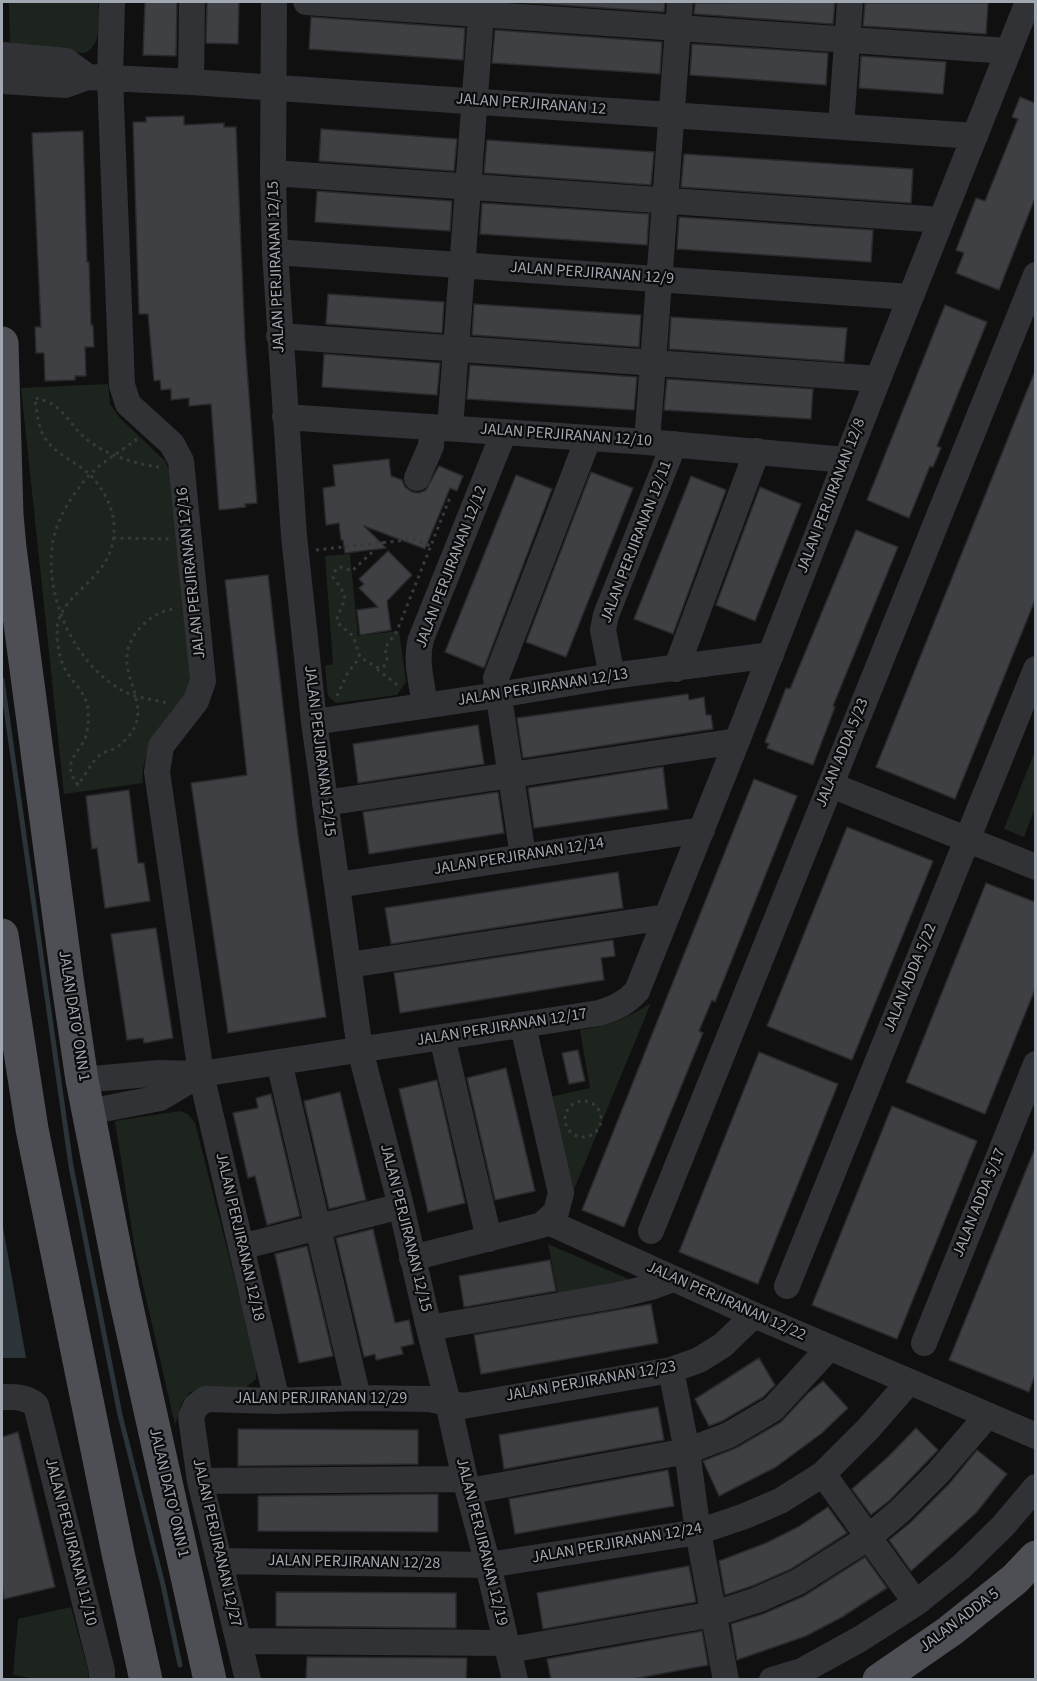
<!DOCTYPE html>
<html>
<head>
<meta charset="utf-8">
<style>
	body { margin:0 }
	#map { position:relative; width:1037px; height:1681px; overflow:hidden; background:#101011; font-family:"Source Sans 3",sans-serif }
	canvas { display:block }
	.frame { position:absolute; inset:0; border:3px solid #a1a8b2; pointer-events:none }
</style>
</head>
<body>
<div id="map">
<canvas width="1037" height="1681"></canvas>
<div class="frame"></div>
</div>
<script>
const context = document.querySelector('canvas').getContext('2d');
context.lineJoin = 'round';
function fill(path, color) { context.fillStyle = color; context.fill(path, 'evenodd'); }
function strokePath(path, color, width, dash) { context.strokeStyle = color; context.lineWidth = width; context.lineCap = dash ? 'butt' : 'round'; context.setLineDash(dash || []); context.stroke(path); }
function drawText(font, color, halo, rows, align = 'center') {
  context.font = font + ' "Source Sans 3",sans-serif'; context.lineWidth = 4.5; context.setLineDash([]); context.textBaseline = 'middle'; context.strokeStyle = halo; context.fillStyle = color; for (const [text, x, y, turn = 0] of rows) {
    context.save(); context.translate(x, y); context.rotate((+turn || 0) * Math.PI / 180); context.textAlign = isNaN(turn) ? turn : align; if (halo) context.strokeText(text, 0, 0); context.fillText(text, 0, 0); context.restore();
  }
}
fill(new Path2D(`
	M9,2H98C98,19 103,46 84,53L10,47Z
	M108,384L110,404L120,418L165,461L172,477L190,682C186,691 184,700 179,708C163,733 139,752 143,783L64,794L21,388Z
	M350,554L358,636L399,631L406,682L397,695L336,703L328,696L325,666L333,664L325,556Z
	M1035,751V808L1024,837L1004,829Z
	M651,1003L572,1194L550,1097L590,1088L580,1030C611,1025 624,1020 651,1003Z
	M180,1111L188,1114L195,1123L257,1366L256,1379L244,1389L190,1392L182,1402L175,1425L135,1250L115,1121Z
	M548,1244L642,1285L559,1299Z
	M71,1607L89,1674L87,1679H36L13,1675L18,1619Z`), '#1c241d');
fill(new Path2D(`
	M2,1221L26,1358H2Z`), '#2a3439');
strokePath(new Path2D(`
	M2,680L71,1166L120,1415L163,1585L180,1665`), '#2a3439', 5);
const building = new Path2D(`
	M145,2H177L176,56L143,55Z
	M207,2H239L238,44L206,43Z
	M514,2H665L664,12Z
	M695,3L835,2L833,24L694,14Z
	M865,3H988L986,34L863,26Z
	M311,17L465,28L463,60L309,49Z
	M495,30L662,42L660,74L492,63Z
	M692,44L828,53L826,85L690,75Z
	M861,56L946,62L943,94L859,88Z
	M1020,97L1035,103V198L999,290L956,273L964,253L956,250L976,198L985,201L1018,119L1012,117Z
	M184,116V125L224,123V127H236L245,341L257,503L245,504L246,507L219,510L211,404L189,406V398L171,400V389L161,390L160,380L154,381L148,314H139L133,122H146V117Z
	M321,129L457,139L454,171L319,161Z
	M83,131L87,262H89L91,325H93L94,347H85L86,376H75V380L45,381L44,353H36L35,327H41L32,133Z
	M487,140L654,152L651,185L484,173Z
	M684,154L913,169L911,203L681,187Z
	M317,191L452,201L450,231L315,222Z
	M482,203L649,214L647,245L480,234Z
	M679,217L873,230L871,262L677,249Z
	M328,294L444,302L442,333L326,324Z
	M474,304L641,315L639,347L472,335Z
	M945,305L987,322L937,446L941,448L933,467L930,466L909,518L867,500Z
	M671,317L847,328L844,362L669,349Z
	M324,354L440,363L437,395L322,387Z
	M470,365L637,377L634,410L467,399Z
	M1035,371V600L955,799L876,767Z
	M667,379L813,389L811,419L664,410Z
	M389,459L391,476L402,480L405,487L412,492L419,493L426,490L439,466L463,476L457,491L450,488L425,549L364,526L386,548L345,553L343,540H341L339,523L326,525L323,488L335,486L333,465Z
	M591,472L633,488L566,657L526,642Z
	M516,475L552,489L484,668L445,652Z
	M691,476L726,490L673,634L634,619Z
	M760,487L801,504L755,621L716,605Z
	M856,530L898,547L833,706L835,707L813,765L767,748L769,744L765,742L786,688L790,689Z
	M388,551L412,575L387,601L391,630L360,635L357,610L378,607L359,588L364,584L359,579Z
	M268,575L298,835L326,1017L228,1033L191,783L247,775L225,580Z
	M688,694L689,700L704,697L706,715H711L713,729L523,758L517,718Z
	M478,725L484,764L358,783L353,744Z
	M663,767L668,809L534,828L528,788Z
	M754,779L797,796L715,1002L712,1000L699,1031L703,1033L624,1227L582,1210Z
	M129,790L138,863H144L150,901L105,908L97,848L92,849L86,796Z
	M498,792L504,833L369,854L363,812Z
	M847,827L933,861L852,1060L767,1026Z
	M618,872L623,908L391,944L385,908Z
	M986,883L1035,902V989L985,1114L906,1082Z
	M156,928L173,1038L144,1043L143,1038L127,1040L111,934Z
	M613,940L615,956L601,958L604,980L400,1013L394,973Z
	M578,1050L585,1081L569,1084L562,1053Z
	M759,1052L838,1084L758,1284L679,1252Z
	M506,1068L535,1191L495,1200L467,1078Z
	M437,1080L465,1203L428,1212L399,1089Z
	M340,1092L366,1200L329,1209L304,1101Z
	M271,1094L300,1216L267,1225L255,1176L248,1178L233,1113L258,1108L256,1098Z
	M892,1106L977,1141L897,1339L812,1305Z
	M1035,1148V1375L1029,1392L949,1360Z
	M373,1229L395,1323L409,1320L414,1344L401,1347L403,1354L376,1360L375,1354L364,1357L336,1238Z
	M307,1246L333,1356L299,1363L275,1254Z
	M550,1260L556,1291L464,1307L459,1276Z
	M651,1304L658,1343L481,1374L474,1335Z
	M759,1358L775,1385L763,1397L722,1421L709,1426L695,1399Z
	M823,1381L848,1408L822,1433L776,1467L719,1496L703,1461L736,1448L781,1422L808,1393Z
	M658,1407L664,1440L504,1469L499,1435Z
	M916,1428L938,1450L890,1500L871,1515L852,1489L888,1457Z
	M238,1429L418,1430V1464L238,1466Z
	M18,1432L55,1587L4,1599L2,1587V1437Z
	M977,1450L1007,1474L976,1513L911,1571L889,1540L911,1522L949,1484Z
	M668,1470L674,1506L515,1534L509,1499Z
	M438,1494V1532L258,1531V1496Z
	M828,1507L847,1533L791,1569L752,1586L725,1595L719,1561L766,1543L798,1527Z
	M865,1557L887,1588L842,1617L806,1636L737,1660L731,1624L763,1614L804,1596Z
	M689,1566L696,1602L543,1629L537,1593Z
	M276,1592L456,1593V1628L276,1626Z
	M702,1631L708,1665L628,1680H551L547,1659Z
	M307,1657L467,1658L466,1680H306Z`);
fill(building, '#3f4044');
strokePath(building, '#2a2a2d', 1.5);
strokePath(new Path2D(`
	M137,439C119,453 94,466 81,485C68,501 54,526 52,547C46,601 75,664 123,691C135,698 153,699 167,703
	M159,467C134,464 104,454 85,438C66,421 63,403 35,398C37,412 38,430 47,441C58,456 77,462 90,475C103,488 114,508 114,527C115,578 69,586 58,622C55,635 59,660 66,671C74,684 87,694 88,710C89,719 88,734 84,741C73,759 63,765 78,785C85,776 91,762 100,755C104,752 109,751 113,749C122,745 131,735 135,726C144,705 129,684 127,663C124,637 150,612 174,609
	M113,538L169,539
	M383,542L352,571L340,567L336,569L333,577L344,593L345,599L337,618L339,624L353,636L360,657L376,667L381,668L384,666L387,660L385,648L397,631L451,495
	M316,550L415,539L430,546
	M377,669L400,687
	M337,696L347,674L360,657
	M565 1119a18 18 0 1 1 36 0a18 18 0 1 1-36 0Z`), '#37393d', 3, [3, 4.5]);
strokePath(new Path2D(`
	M112,2L110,78L122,385L128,404L172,444L181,461L203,681L196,701L161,746L157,772L201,1074L277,1401
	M274,2L273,173L275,252L294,536L314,722L360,1050L401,1206L429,1328L448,1403L465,1479L488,1565L515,1680
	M306,2L1008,51
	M2,55L66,61L88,77
	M2,81L65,85L88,77L191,82L975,136
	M191,82L192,2
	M841,126L850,2
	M273,173L941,220
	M275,252L910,297
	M279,336L878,379
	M285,417L647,442L846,460
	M450,428L482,2
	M647,442L680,2
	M417,478L431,446L432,427
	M676,669L757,451
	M612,676L603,630L606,615L674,444
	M425,705C422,684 415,661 421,639L504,432
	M314,722L498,695L612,676L771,655
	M831,785L1036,867
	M325,803L737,741
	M523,856L496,678L588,439
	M337,885L702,830
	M349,965L666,917
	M442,1037L489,1239
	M279,1062L358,1398
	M82,1080L159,1073L201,1074L599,1013C615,1008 625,1004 637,991L737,741L878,379L1028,2
	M88,1112L160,1098L200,1074
	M546,1221L754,1315L1036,1436
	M651,1231L1036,275
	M241,1247L401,1206
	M412,1258L542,1225L556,1212L561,1193L523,1026
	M787,1286L1036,669
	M429,1328L619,1295L651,1287L673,1279
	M924,1343L1036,1064
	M671,1370L687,1451L698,1532L726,1680
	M2,1397C15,1397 25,1396 36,1405L102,1671V1680
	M823,1474L916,1603
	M200,1481L465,1479
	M470,1491L687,1451L729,1435L773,1409L829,1348
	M219,1561L488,1565L698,1532L745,1516L780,1501L823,1474L868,1429L909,1382
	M239,1641L507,1643
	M509,1650L714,1614L757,1600L798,1582L869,1537L900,1511L938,1473L987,1416
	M248,1680L200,1481L191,1417L196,1406L206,1399L277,1401L358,1398L429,1399L463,1406L671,1370L699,1360L723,1345L754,1315
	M772,1680L802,1671L860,1639L916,1603L961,1567L1003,1526L1036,1487`), '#313236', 26);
strokePath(new Path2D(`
	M2,343L7,515L10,548L67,978L82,1080L123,1289L210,1680
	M2,935L32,1129L118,1553L146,1680
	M879,1680L950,1631L1015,1579L1036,1557`), '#4d4f55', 33);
drawText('16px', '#a1a8b2', '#0b0b0c', [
	["JALAN PERJIRANAN 12",531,105,4],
	["JALAN PERJIRANAN 12/15",277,267,-92],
	["JALAN PERJIRANAN 12/9",592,274,4],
	["JALAN PERJIRANAN 12/10",566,436,4],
	["JALAN PERJIRANAN 12/8",832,496,-69],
	["JALAN PERJIRANAN 12/11",637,542,-69],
	["JALAN PERJIRANAN 12/12",452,567,-69],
	["JALAN PERJIRANAN 12/16",192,573,-96],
	["JALAN PERJIRANAN 12/13",543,688,-9],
	["JALAN PERJIRANAN 12/15",319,751,83],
	["JALAN ADDA 5/23",843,753,-68],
	["JALAN PERJIRANAN 12/14",519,857,-9],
	["JALAN ADDA 5/22",911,978,-68],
	["JALAN DATO' ONN 1",73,1016,81],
	["JALAN PERJIRANAN 12/17",502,1028,-9],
	["JALAN ADDA 5/17",980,1203,-68],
	["JALAN PERJIRANAN 12/15",405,1228,76],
	["JALAN PERJIRANAN 12/18",239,1237,77],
	["JALAN PERJIRANAN 12/22",726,1302,24],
	["JALAN PERJIRANAN 12/23",591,1382,-10],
	["JALAN PERJIRANAN 12/29",321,1399],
	["JALAN DATO' ONN 1",168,1493,77],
	["JALAN PERJIRANAN 11/10",70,1542,76],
	["JALAN PERJIRANAN 12/19",481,1542,76],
	["JALAN PERJIRANAN 12/27",216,1543,77],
	["JALAN PERJIRANAN 12/24",617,1544,-10],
	["JALAN PERJIRANAN 12/28",354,1563,1],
	["JALAN ADDA 5",960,1621,-37]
]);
</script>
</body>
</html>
